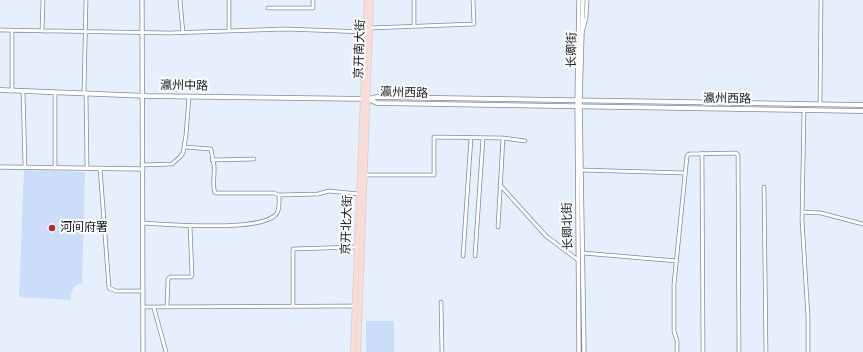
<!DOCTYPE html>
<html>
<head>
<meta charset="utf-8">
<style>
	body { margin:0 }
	canvas { display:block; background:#e6effc }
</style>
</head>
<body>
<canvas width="863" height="352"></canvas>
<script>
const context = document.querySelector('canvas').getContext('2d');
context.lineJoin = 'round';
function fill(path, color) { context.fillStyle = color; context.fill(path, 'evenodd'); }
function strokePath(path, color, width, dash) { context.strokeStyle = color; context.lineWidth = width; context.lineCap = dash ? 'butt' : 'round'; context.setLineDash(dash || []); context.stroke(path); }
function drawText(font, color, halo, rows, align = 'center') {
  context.font = font + ' Helvetica,"Noto Sans SC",sans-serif'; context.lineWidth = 4; context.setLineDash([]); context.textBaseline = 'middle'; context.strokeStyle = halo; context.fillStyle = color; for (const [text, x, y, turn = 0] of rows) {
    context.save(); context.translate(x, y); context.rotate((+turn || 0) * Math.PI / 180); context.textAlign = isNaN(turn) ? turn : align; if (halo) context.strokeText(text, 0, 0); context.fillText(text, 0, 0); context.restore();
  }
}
fill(new Path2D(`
	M24,170L85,172L82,284C72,284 72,292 70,300L19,297Z
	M366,321H394V352H366Z`), '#cbddf9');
const minor = new Path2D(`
	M180,0L183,33
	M229,0V31
	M414,0V26
	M268,8H313V0
	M370,28L474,24L473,0
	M583,29L586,18L587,0
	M0,30L170,33L286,29L365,32
	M42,31L43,0
	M12,91V30
	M23,91L25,167
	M84,93L86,0
	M86,93L87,168
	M820,105L821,0
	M804,110L802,220L808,317V352
	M184,147L211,149C212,155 213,160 214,165C215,174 212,185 215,193H274L279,195
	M702,153L703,352
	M212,160L254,159
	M143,165L172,164L181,156L183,153L186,135L189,97
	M55,168V92
	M100,168L109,288L116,291H143
	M581,170L685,173
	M365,175H434V137L503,138L525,141
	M500,185L546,236L578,260
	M764,187L766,352
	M802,212L821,213L863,224
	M143,223C166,224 265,233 277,213C280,208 279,200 279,195L318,194L329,191L359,194
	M498,227L503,138
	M583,253L677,261
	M463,256L471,138
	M475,256L483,138
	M441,302L442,352
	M293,306V249L356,247
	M143,307L354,306
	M167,307L168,279L170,277H191L192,275L190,225
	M154,308L166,352
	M677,352V341L674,331V284L687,156L689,154L736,153L738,155L739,352`);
const tertiary = new Path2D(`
	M142,0L143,352
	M579,0L577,101L579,352
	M583,0L580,101L584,352
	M0,167L143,169`);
const secondary = new Path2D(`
	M0,90L148,96L368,99L377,97L863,105
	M368,99L377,103L863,111`);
const primary = new Path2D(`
	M353,352L367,0
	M358,352L371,0`);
strokePath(minor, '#7e8b9e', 4.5);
strokePath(tertiary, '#7e8b9e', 5);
strokePath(secondary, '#7e8b9e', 5.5);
strokePath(primary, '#d0d1d2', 6);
strokePath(minor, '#fff', 3);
strokePath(tertiary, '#fff', 3.5);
strokePath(secondary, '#fff', 4);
strokePath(primary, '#fbdbd6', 4.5);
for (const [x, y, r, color] of [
	[52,228,4,"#b92b26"]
]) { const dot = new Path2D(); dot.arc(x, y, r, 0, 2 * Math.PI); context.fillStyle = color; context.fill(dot); strokePath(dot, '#fff', 1.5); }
drawText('12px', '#12171e', '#fff', [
	["京开南大街",360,49,-88],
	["长卿街",572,50,-89],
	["瀛州中路",184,86,1],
	["瀛州西路",404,93,2],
	["瀛州西路",727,99,1],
	["京开北大街",347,225,-88],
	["长卿北街",568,226,-91]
]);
drawText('12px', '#12171e', '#fff', [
	["河间府署",60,228]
], 'left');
</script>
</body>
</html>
